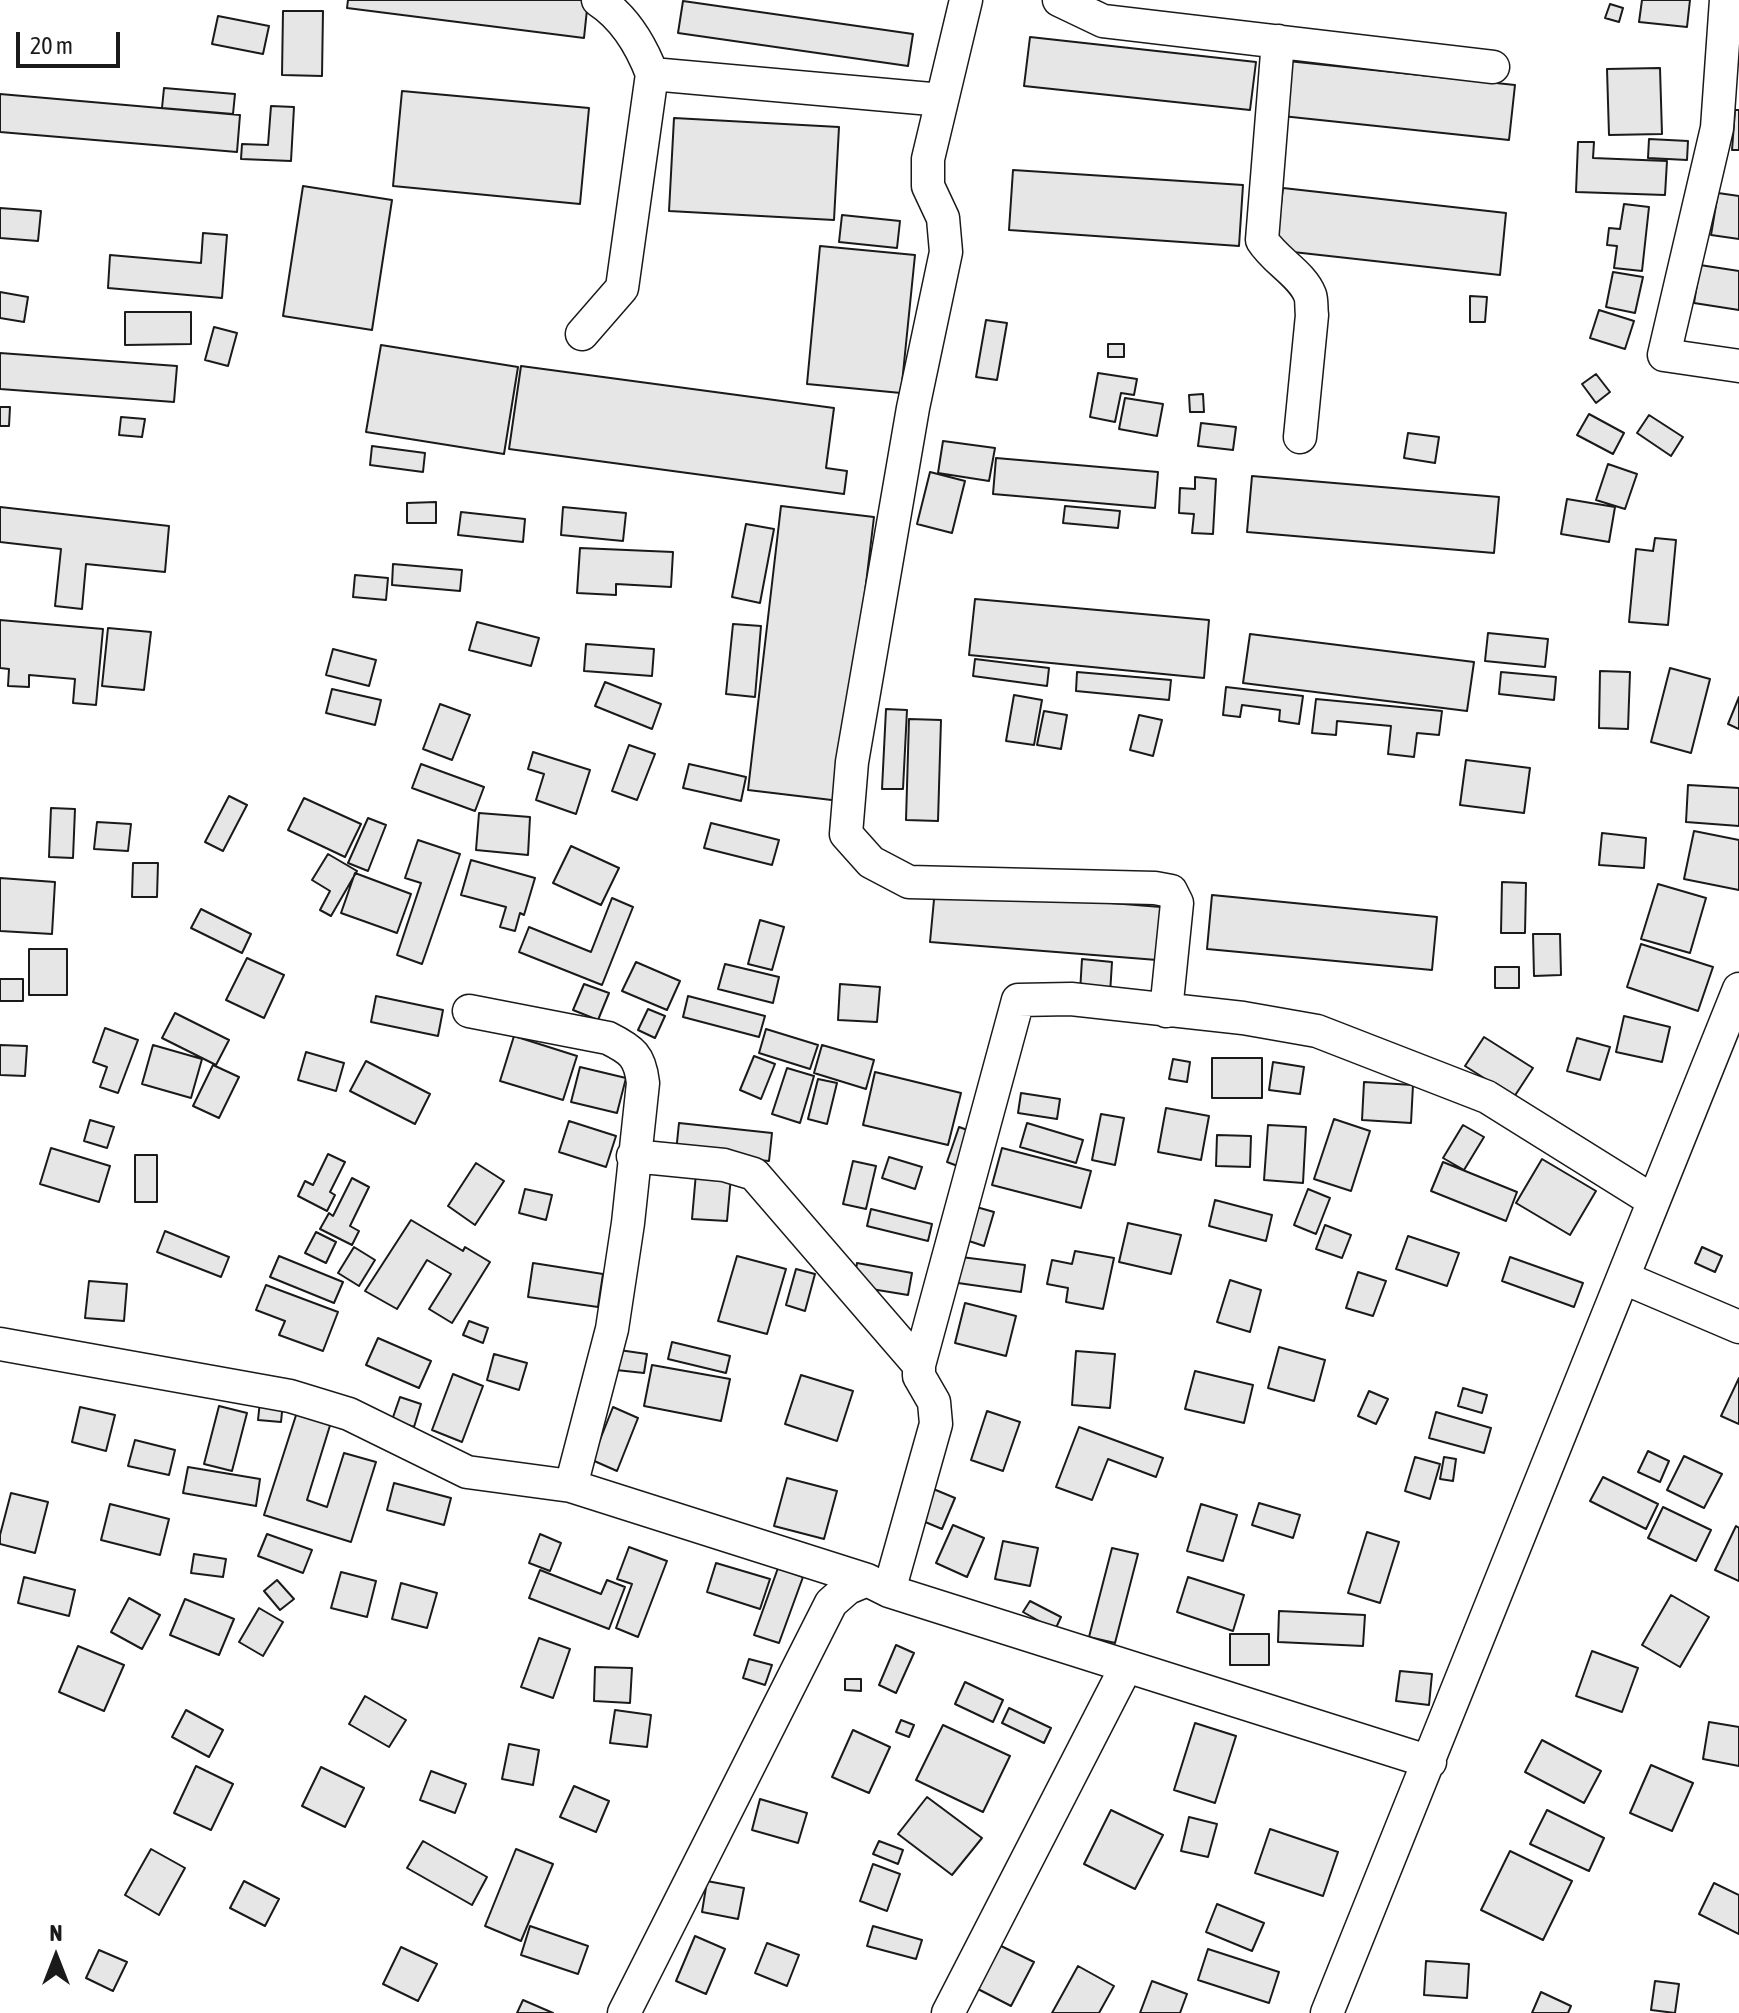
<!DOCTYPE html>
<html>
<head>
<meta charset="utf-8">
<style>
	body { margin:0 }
	#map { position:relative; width:1739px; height:2013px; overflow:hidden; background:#fff; font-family:"Asap Condensed",sans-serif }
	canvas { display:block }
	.north { position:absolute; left:16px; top:1917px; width:80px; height:80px; -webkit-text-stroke:6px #fff; paint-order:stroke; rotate:0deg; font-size:22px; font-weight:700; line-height:32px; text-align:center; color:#1a1a1a }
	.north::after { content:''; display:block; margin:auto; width:28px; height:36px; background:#1a1a1a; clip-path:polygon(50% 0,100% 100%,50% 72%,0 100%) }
	.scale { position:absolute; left:16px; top:32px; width:104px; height:36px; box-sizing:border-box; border:4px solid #1a1a1a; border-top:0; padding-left:10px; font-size:24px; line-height:28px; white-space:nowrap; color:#1a1a1a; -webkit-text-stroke:6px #fff; paint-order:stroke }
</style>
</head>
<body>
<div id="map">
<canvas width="1739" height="2013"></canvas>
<div class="north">N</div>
<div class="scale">20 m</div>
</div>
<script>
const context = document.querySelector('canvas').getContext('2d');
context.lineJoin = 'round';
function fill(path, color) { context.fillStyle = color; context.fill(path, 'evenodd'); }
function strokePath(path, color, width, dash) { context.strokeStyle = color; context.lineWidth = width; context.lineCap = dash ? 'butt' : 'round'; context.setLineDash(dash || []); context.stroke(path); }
const building = new Path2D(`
	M348,0H588L584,38L347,8Z
	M1642,0H1690L1687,27L1639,22Z
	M683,1L913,34L908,66L678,33Z
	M1610,4L1623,8L1619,22L1605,18Z
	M283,11H323L322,76L282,75Z
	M218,16L269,26L263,54L212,44Z
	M1030,37L1256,62L1250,110L1024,86Z
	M1288,61L1515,85L1509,140L1282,116Z
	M1660,68L1662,134L1609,135L1607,69Z
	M164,88L235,94L233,114L162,108Z
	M402,91L589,108L580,204L393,186Z
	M0,94L240,115L237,152L0,132Z
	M271,106L294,107L291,161L241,159L242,144L268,145Z
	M1735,110H1739V150H1732Z
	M674,118L839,127L834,220L669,211Z
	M1649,139L1688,141L1687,160L1648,158Z
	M1578,142H1594L1593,158L1667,161L1665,195L1576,192Z
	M1013,170L1243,185L1239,246L1009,230Z
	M303,186L392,200L372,330L283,316Z
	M1283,188L1506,213L1500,275L1275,250Z
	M1718,193L1739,196V239L1711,235Z
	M1624,204L1649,207L1642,271L1614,268L1617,246L1607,245L1609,228L1620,229Z
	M0,208L41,211L38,241L0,238Z
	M842,215L900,221L897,248L839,242Z
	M203,233L227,235L222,298L108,288L110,255L201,263Z
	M820,246L915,255L901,393L807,384Z
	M1700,265L1739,271V310L1694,303Z
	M1613,272L1643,277L1635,313L1606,307Z
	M0,292L28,297L24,322L0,318Z
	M1470,296L1487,297L1485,322H1470Z
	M1599,310L1634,321L1625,349L1590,338Z
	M125,312H191V344L125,345Z
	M986,320L1007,323L997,380L976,377Z
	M214,327L237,333L228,366L205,360Z
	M1108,344H1124V357H1108Z
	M381,345L518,367L504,454L366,432Z
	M0,353L177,366L174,402L0,389Z
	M521,366L834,408L826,468L847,471L844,494L509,449Z
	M1098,373L1137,379L1134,395L1121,393L1115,422L1090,417Z
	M1596,374L1610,392L1596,403L1582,384Z
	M1203,394L1204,412H1190L1189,395Z
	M1125,398L1163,404L1157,436L1119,429Z
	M0,407H10L9,426H0Z
	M1589,414L1624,433L1613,454L1577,435Z
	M1649,415L1683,437L1671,456L1637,433Z
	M121,417L145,419L142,437L119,435Z
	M1201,423L1236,427L1233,450L1198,446Z
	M1408,433L1439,437L1435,463L1404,458Z
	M943,441L995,448L989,481L938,473Z
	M372,446L425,453L423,472L370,465Z
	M996,458L1158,472L1155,508L993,494Z
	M1608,464L1637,474L1625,509L1596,500Z
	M930,472L965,481L952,533L917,524Z
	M1252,476L1499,497L1494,553L1247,532Z
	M1195,477L1216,479L1213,534L1192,533L1194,514L1179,513L1180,488L1195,489Z
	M1567,499L1615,507L1609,542L1561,534Z
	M436,502V523H407V503Z
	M781,506L874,517L840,801L748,790Z
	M1065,506L1120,511L1118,528L1063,523Z
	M0,507L169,526L165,572L86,564L82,609L55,606L61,549L0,542Z
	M563,507L626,513L623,541L561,535Z
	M461,512L525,519L523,542L458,535Z
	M746,524L774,529L760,603L732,597Z
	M1655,538L1676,540L1668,625L1629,622L1636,549L1653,551Z
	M580,548L673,552L671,587L616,584V595L577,593Z
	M393,564L462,570L460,591L392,585Z
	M355,575L388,578L386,600L353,597Z
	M975,599L1209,620L1204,678L969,655Z
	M0,620L103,629L96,705L73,703L75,679L29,675V687L8,686L9,669L0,668Z
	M477,622L539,638L531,666L469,650Z
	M733,624L761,626L755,697L726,694Z
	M108,628L151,632L144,690L102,686Z
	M1488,633L1548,639L1545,667L1485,661Z
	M1250,634L1474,662L1467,711L1243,683Z
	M586,644L654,649L652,676L584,671Z
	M333,649L376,660L369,686L326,675Z
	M975,659L1049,668L1047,686L973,676Z
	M1670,668L1710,679L1691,753L1651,742Z
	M1600,671L1630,672L1628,729L1599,728Z
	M1077,672L1171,680L1169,700L1076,691Z
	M1501,672L1556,677L1554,700L1499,694Z
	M605,682L661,704L652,729L595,706Z
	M1226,687L1303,696L1299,724L1279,721L1280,710L1242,705L1240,717L1223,715Z
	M332,689L381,700L375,725L326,713Z
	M1014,695L1042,700L1034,745L1006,741Z
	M1739,697V729L1728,724Z
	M1316,699L1442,711L1439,735L1417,733L1414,757L1388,754L1391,726L1337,721L1336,735L1312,733Z
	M440,704L470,715L452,760L423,749Z
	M886,709L907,710L903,789H882Z
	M1044,711L1067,715L1061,749L1037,745Z
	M1139,715L1162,720L1153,756L1130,750Z
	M909,719L941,720L938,821L906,820Z
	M629,745L655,754L637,800L612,791Z
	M533,752L590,770L576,814L536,800L544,774L528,769Z
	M1466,760L1530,768L1524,813L1460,805Z
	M421,764L484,787L475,811L412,788Z
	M689,764L746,777L741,801L683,788Z
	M1688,785L1739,788V826L1686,822Z
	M229,796L247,805L223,851L205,842Z
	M304,798L361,824L345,857L288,830Z
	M51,808L75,809L73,858L49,857Z
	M479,813L530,817L528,855L476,850Z
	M368,818L386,825L368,871L348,863Z
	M97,822L131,824L128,851L94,849Z
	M711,823L779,840L772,865L704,848Z
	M1694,831L1739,840V890L1684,879Z
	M1602,833L1646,838L1644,868L1599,865Z
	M418,840L460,854L422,964L397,955L421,883L405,878Z
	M571,846L619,868L601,905L553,883Z
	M328,854L357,871L331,916L320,910L330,891L312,880Z
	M471,860L535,878L524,915L520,913L515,931L500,927L506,907L461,895Z
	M133,863H158L157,897H132Z
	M355,873L411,894L397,933L341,913Z
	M0,878L55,882L52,934L0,931Z
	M1502,882L1526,883L1525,933H1501Z
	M1658,884L1706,898L1690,953L1641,939Z
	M935,889L1161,907L1157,960L930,942Z
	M1212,895L1437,917L1432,970L1207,949Z
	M612,898L633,907L602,985L519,952L529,927L591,952Z
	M201,909L251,934L242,953L191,928Z
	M760,920L784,927L772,970L748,964Z
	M1533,934H1560L1561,975L1534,976Z
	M1641,944L1713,967L1698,1011L1627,987Z
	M29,949H67V995H29Z
	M247,958L284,975L264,1018L226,1000Z
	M1082,959L1112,962L1110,994L1080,992Z
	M636,962L680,981L667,1010L622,991Z
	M725,964L779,977L773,1003L718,989Z
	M1495,967H1519V988H1495Z
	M0,979H23V1001H0Z
	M584,984L609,993L598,1020L573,1010Z
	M840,984L880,987L877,1022L838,1020Z
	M376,996L443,1010L438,1036L371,1022Z
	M688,996L765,1016L759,1037L683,1017Z
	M648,1009L665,1016L655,1038L638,1030Z
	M175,1013L229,1040L216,1065L162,1038Z
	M1624,1016L1670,1027L1662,1062L1616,1052Z
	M105,1028L138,1040L118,1093L100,1087L107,1067L93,1062Z
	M766,1029L818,1045L810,1069L759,1053Z
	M514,1036L577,1056L563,1100L500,1081Z
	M1484,1037L1533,1068L1514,1097L1465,1066Z
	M1577,1038L1610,1047L1600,1080L1567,1071Z
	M0,1045L27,1046L25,1076L0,1075Z
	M153,1045L202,1059L191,1098L142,1084Z
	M822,1045L874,1060L866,1089L814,1073Z
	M306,1052L344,1063L336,1091L298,1080Z
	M754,1056L775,1064L761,1099L740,1090Z
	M1212,1058H1262V1098H1212Z
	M1173,1059L1190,1062L1187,1082L1169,1079Z
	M366,1061L430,1094L415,1124L350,1091Z
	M1273,1062L1304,1067L1300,1094L1269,1090Z
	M213,1065L239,1077L219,1118L193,1106Z
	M580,1067L626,1078L617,1113L571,1102Z
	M787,1068L814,1076L800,1123L772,1114Z
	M875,1072L961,1093L948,1145L863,1125Z
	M818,1079L837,1083L827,1124L808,1119Z
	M1364,1082L1413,1085L1411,1123L1362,1120Z
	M1021,1093L1060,1099L1057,1119L1018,1113Z
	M1166,1108L1209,1116L1201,1160L1158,1152Z
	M1101,1114L1124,1118L1115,1165L1092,1160Z
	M1334,1119L1370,1131L1351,1191L1314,1179Z
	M90,1120L114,1127L107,1148L84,1141Z
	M569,1121L616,1136L606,1167L559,1152Z
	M679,1123L772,1133L769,1161L676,1152Z
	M1027,1123L1083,1140L1076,1163L1020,1147Z
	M1268,1125L1306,1127L1303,1183L1264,1180Z
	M1463,1125L1484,1137L1464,1170L1443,1158Z
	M959,1127L976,1133L963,1168L947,1162Z
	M1217,1135L1251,1136L1250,1167L1216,1166Z
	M51,1148L110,1166L99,1202L40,1184Z
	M1002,1148L1091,1171L1081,1208L992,1185Z
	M328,1154L345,1162L330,1192L335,1195L327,1211L298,1196L305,1181L313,1185Z
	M135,1155H157V1202H135Z
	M889,1157L922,1167L915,1189L882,1178Z
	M1542,1159L1596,1191L1570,1235L1516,1203Z
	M853,1161L876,1166L866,1209L843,1204Z
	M1443,1162L1517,1192L1506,1221L1431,1191Z
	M476,1163L504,1181L475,1225L448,1206Z
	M696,1173L731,1176L727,1221L692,1219Z
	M352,1178L369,1187L350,1226L359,1231L352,1245L320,1229L329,1213L333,1216Z
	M525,1189L552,1195L546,1220L519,1213Z
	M1308,1189L1330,1198L1316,1234L1294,1225Z
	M1215,1200L1272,1215L1266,1241L1209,1226Z
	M973,1206L994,1212L984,1246L963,1239Z
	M871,1209L932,1224L928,1241L867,1226Z
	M411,1220L463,1251L465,1247L490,1262L452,1323L429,1309L451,1274L427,1260L397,1309L365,1291Z
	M1128,1223L1181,1235L1171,1274L1119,1262Z
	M1325,1225L1351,1235L1342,1258L1316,1249Z
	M165,1231L229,1257L221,1277L157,1252Z
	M316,1232L336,1242L326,1263L305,1253Z
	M1408,1236L1459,1253L1447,1286L1396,1269Z
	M354,1247L375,1260L359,1286L338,1273Z
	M1702,1247L1722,1256L1715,1272L1695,1263Z
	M1075,1251L1114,1258L1103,1309L1066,1302L1068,1288L1047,1284L1052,1260L1072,1264Z
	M279,1256L343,1282L334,1303L270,1277Z
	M737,1256L786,1269L767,1334L718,1321Z
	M961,1257L1025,1265L1021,1292L958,1283Z
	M1510,1257L1583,1283L1574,1307L1502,1281Z
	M533,1263L603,1274L598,1307L528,1297Z
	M857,1263L912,1273L908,1295L853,1286Z
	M796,1269L815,1274L805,1311L786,1305Z
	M1358,1272L1386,1281L1373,1316L1346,1308Z
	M1230,1280L1261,1290L1250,1332L1217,1322Z
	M89,1281L127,1284L124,1321L85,1318Z
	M266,1285L338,1312L323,1351L279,1335L285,1321L256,1310Z
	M965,1303L1016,1316L1006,1356L955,1343Z
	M469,1321L488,1328L483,1343L463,1335Z
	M378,1338L431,1361L419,1388L366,1365Z
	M672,1342L730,1356L726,1373L668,1359Z
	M1279,1347L1325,1360L1314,1401L1268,1388Z
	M619,1350L647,1354L644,1373L616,1370Z
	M1076,1351L1115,1354L1110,1408L1072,1405Z
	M494,1354L527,1363L519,1390L487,1380Z
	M652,1365L730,1379L721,1421L644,1406Z
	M1195,1371L1253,1385L1244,1423L1185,1409Z
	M453,1374L483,1386L462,1442L432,1430Z
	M801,1375L853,1391L837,1441L785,1424Z
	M1739,1378V1424L1721,1416Z
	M1463,1388L1487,1395L1482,1413L1458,1406Z
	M1369,1391L1388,1399L1376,1424L1358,1416Z
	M400,1397L421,1404L414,1427L392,1420Z
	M260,1401L283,1402L281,1422L258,1420Z
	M219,1406L247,1413L232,1471L204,1464Z
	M80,1407L115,1415L106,1451L72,1442Z
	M613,1407L638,1418L617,1471L592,1460Z
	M298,1409L332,1419L307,1500L327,1507L344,1453L376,1462L351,1542L264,1515Z
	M987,1411L1020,1422L1003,1471L971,1460Z
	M1436,1412L1491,1428L1484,1453L1429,1438Z
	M1079,1427L1163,1458L1156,1477L1108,1459L1092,1500L1056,1487Z
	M135,1440L175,1450L169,1475L128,1466Z
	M1648,1451L1669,1461L1660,1482L1638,1472Z
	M1684,1456L1722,1474L1704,1508L1667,1490Z
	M1415,1457L1440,1464L1430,1499L1405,1491Z
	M1444,1457L1456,1459L1453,1481L1440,1479Z
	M188,1467L260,1479L256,1506L183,1493Z
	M1603,1477L1658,1504L1646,1529L1590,1501Z
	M787,1478L837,1491L824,1539L774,1526Z
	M394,1483L451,1498L444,1525L387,1510Z
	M931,1488L955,1498L942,1529L918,1519Z
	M11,1493L48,1502L35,1553L0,1544V1535Z
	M1259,1503L1300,1515L1293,1538L1252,1525Z
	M110,1504L169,1519L160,1555L101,1540Z
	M1201,1504L1237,1515L1223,1561L1187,1551Z
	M1663,1507L1711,1530L1696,1561L1648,1538Z
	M953,1525L984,1538L967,1577L936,1563Z
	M1736,1526L1739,1528V1581L1715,1570Z
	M1367,1532L1399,1542L1380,1603L1348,1593Z
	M267,1534L312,1550L303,1573L258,1556Z
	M540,1534L561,1543L550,1571L529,1563Z
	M1003,1541L1038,1548L1030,1586L995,1579Z
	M629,1547L667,1561L638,1637L616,1628L632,1584L617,1579Z
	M1112,1548L1138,1554L1115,1643L1089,1637Z
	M194,1554L226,1559L223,1577L191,1573Z
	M716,1563L770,1579L760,1609L707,1592Z
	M778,1568L803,1577L779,1643L754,1635Z
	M540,1570L601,1594L607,1580L625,1587L609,1629L529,1598Z
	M341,1572L376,1581L367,1617L331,1608Z
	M24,1577L75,1590L69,1616L18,1603Z
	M1188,1577L1244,1595L1233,1631L1177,1612Z
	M277,1580L294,1599L280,1610L264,1591Z
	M401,1583L437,1593L427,1628L392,1619Z
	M1671,1595L1709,1617L1680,1667L1642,1645Z
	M129,1598L160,1615L142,1649L111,1632Z
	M185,1599L234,1619L219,1655L170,1635Z
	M1030,1601L1061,1617L1055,1630L1023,1612Z
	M259,1608L283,1622L263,1656L239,1642Z
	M1279,1611L1365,1615L1363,1646L1278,1642Z
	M1230,1634H1269V1665H1230Z
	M539,1638L570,1649L553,1698L521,1687Z
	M896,1645L914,1653L896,1693L879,1685Z
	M78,1646L124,1665L104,1711L59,1692Z
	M1592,1651L1638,1668L1622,1712L1576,1696Z
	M749,1659L772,1665L765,1685L743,1678Z
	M595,1667L632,1668L630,1703L594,1701Z
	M1400,1671L1432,1674L1429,1705L1396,1701Z
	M845,1679H861V1691L845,1690Z
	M965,1682L1003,1700L993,1722L955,1704Z
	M365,1696L406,1720L389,1747L349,1724Z
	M1009,1708L1051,1728L1044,1743L1002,1723Z
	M186,1710L223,1730L209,1757L172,1737Z
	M615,1710L651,1715L647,1747L610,1743Z
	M901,1720L914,1725L909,1737L896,1732Z
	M1709,1722L1739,1727V1766L1703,1759Z
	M1195,1723L1236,1736L1215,1803L1174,1790Z
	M943,1725L1010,1756L983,1812L916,1780Z
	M853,1730L890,1747L869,1793L832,1777Z
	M1542,1740L1601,1771L1584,1803L1525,1772Z
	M509,1744L539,1750L533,1785L502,1779Z
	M1651,1765L1693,1783L1672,1831L1630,1813Z
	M196,1766L233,1784L211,1830L174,1813Z
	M321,1767L364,1788L345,1827L302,1806Z
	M431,1771L466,1784L455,1813L420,1800Z
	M574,1786L609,1801L596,1832L560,1817Z
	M927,1797L982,1838L952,1875L898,1834Z
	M760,1799L807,1813L798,1843L752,1830Z
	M1111,1810L1163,1835L1135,1889L1084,1864Z
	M1547,1810L1604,1838L1589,1871L1530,1844Z
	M1189,1817L1217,1824L1208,1857L1181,1851Z
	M1270,1829L1338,1852L1323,1896L1255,1873Z
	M423,1841L487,1877L472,1905L407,1868Z
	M879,1841L903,1850L898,1864L873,1854Z
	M151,1849L185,1868L159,1915L125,1895Z
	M516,1849L553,1864L521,1941L485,1926Z
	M1510,1851L1572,1881L1543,1940L1481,1910Z
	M873,1864L900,1874L887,1911L860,1901Z
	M244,1881L279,1899L265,1926L230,1908Z
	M707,1881L744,1888L738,1919L702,1912Z
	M1714,1883L1739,1895V1934L1699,1914Z
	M1217,1904L1264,1923L1252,1951L1206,1932Z
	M530,1926L588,1946L578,1974L521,1955Z
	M873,1926L922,1940L916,1959L867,1946Z
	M695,1936L725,1949L706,1994L676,1981Z
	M767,1943L799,1955L787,1986L755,1973Z
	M999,1945L1034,1962L1011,2006L976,1988Z
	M401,1947L437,1964L418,2001L383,1984Z
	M1208,1949L1279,1972L1269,2003L1198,1980Z
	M99,1950L127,1962L113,1991L86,1978Z
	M1426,1961L1469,1964L1467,1998L1424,1995Z
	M1078,1966L1114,1986L1099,2013H1052Z
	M1152,1981L1187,1994L1180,2013H1140Z
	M1655,1981L1679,1984L1675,2013L1651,2010Z
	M1541,1992L1571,2006L1568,2013H1532Z
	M523,2000L553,2013H517Z`);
fill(building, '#e6e6e6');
strokePath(building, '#1a1a1a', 2);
const minor = new Path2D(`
	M966,0L928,159V186L943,218L946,252L913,408L852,762L846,834L871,862L909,882L1155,888L1171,891L1177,903L1166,1011
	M1059,0L1103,21L1493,67
	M1726,0L1717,128L1664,355L1739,366
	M1278,41L1262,240C1275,261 1302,274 1310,295C1312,300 1311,309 1312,315L1300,437
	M652,74L942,100
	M582,334L622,288L652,74C641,45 624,17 598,0
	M469,1011L608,1038C632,1050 640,1056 643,1083L628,1223L612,1329L571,1486
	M633,1156L724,1165L754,1174L919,1365
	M1624,1278L1739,1327
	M0,1344L290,1396L349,1414L467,1472L571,1486L867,1580L889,1591L1430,1762
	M889,1591L936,1424L934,1402L919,1376V1365L1018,1000L1071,999L1243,1018L1317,1031L1487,1097L1652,1200
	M624,2013L831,1603L848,1588L867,1580
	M948,2013L1126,1667
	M1327,2013L1739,989`);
strokePath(minor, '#1a1a1a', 35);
strokePath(minor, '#fff', 32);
</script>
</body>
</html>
